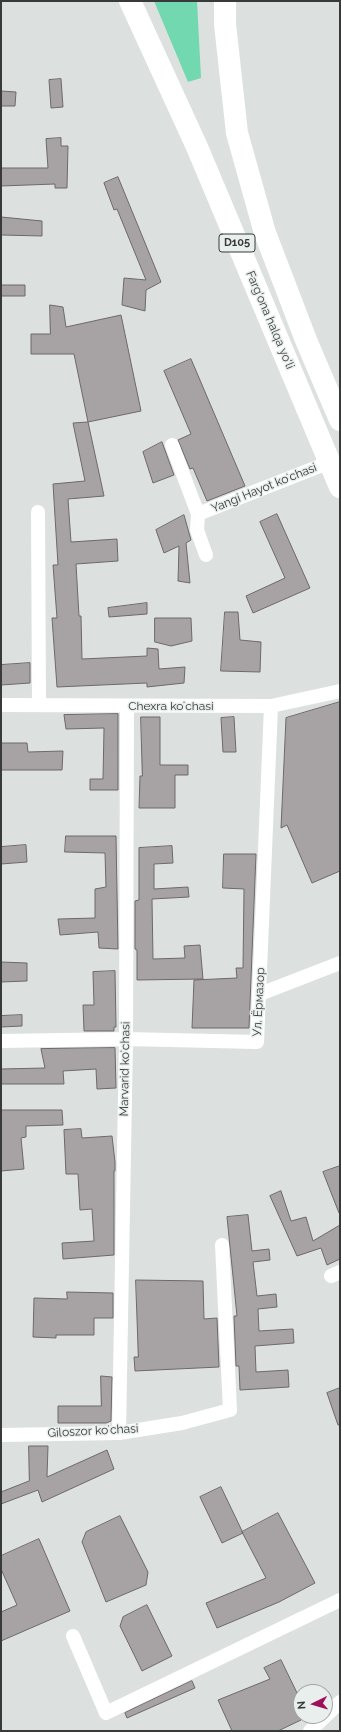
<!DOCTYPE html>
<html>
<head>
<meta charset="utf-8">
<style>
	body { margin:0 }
	#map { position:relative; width:341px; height:1732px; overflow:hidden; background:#dce1df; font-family:Raleway,sans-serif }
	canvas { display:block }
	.frame { position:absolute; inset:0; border:2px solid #383a39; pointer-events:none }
	.north { position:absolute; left:293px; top:1684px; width:40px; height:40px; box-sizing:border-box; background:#e9efec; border:1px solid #a2a7a4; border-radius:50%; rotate:265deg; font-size:11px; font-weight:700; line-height:16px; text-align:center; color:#383a39 }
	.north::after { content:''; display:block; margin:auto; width:14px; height:18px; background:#9f105a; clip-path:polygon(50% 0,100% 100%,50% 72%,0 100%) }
</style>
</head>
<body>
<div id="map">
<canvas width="341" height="1732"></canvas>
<div class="frame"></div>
<div class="north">N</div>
</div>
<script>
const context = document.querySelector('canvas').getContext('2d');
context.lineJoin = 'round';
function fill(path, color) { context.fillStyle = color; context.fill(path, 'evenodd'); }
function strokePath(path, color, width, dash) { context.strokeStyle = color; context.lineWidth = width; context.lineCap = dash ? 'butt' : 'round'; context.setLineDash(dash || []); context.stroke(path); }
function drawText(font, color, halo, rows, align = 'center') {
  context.font = font + ' Raleway,sans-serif'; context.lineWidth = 3; context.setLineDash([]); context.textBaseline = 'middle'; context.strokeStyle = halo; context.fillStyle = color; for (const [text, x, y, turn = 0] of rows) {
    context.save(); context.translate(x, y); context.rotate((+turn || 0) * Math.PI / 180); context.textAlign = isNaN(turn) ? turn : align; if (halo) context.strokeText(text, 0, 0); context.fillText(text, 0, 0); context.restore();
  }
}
fill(new Path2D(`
	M154,1H197L201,78L188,82Z`), '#71d8af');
const building = new Path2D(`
	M61,79L63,107L51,108L49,80Z
	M1,91L16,92L15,106H1Z
	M61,138V146H68L67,188H55V184L1,186V168H48L46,139Z
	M118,177L161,282L146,290L145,311L122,305L124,278L146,280L117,209L114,210L104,183Z
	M1,217L42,221V236L1,235Z
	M1,285H25V296H1Z
	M50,305L63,307L66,327L121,315L141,411L88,422L104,496L68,499L71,542L117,539L118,561L76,564L79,616H81L82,659L147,656V648L158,649L159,669L185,667L184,683L147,687V683L57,687L52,618H57L53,565H58L53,484L85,481L73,423L88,422L74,354H31V334H50Z
	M191,359L245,486L207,501L193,468L190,469L178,440L191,434L164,371Z
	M162,442L174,475L153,483L143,452Z
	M277,514L310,588L253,613L246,596L285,578L260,522Z
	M184,515L191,540L186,543L190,583L178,581L179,546L164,553L156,530Z
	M147,603V614L109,617L108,608Z
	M225,612H238L240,640L261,642L260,672L221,671Z
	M155,618H191L192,641L171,646L155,642Z
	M30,663V683L1,685V665Z
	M340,702V871L312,883L287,825L281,828L286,718Z
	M118,714V790H90V779H103L104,728L66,729L64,715Z
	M141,717H160V765H188V775H175V808H139L140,776H142Z
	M234,717L236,752H223L221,718Z
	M1,743H27L28,752L63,751L62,770H1Z
	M66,836H116L118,949L99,948L98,932L60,935L58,919L95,918V889L106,887L105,853L65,852Z
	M26,845L27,862L1,864V847Z
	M172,846L173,863L154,864V889L188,887L189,897L152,899L153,959L185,958L184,946L200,945L203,979L137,980V950L135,949V901L139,900V848Z
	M224,854H256L249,1028H192L194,980L237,978L236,968H243L244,889L223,888Z
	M1,962L27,963V981L1,982Z
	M115,971L116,1027H114V1031H84L83,1005H94L93,972Z
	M22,1015V1026L1,1027V1016Z
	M115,1048L116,1088L97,1089L96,1069L63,1071L64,1084H1V1069L45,1068L41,1049Z
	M1,1110H62L63,1125L26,1126V1137L21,1138L24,1169L1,1171Z
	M81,1129L82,1138L112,1136L115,1162V1171H114V1255L63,1259L62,1243L94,1241L92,1209L80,1210L78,1174H66L64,1130Z
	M340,1166V1213H339L323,1172Z
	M281,1191L291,1221L306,1217L313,1241L340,1225V1259L327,1265L321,1248L297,1256L270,1196Z
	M248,1215L252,1251L269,1249L270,1260L253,1262L257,1296L276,1294L277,1307L258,1309L259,1331L293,1329L294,1343L255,1346L256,1372L288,1370L289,1387L240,1390L239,1366H236L234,1316H237L227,1217Z
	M136,1280L203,1281L204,1319L217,1318L219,1367L135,1371L134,1357H138Z
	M67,1292L113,1293V1318H94V1335H56V1338L33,1337L34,1298L67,1299Z
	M101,1376L112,1377L111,1421L106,1423H58V1406H101Z
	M340,1388V1425H338L327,1393Z
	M29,1446H48L47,1477L107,1450L114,1469L42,1502L38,1490L1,1504V1492L29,1481Z
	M221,1487L243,1533L222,1543L200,1497Z
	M278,1513L315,1583L279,1602L217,1628L206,1603L266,1578L242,1532Z
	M120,1516L148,1572L146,1585L106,1602L82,1542L86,1532Z
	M39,1539L70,1611L1,1641V1612L17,1605L1,1569V1556Z
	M147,1605L172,1656L142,1671L120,1626L123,1617Z
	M281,1660L301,1701V1720L278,1731H232L218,1700L270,1679L264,1668Z
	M192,1681L195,1688L127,1718L125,1713Z`);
fill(building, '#a7a2a3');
strokePath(building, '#6e686a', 1);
strokePath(new Path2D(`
	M172,445L198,514L330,462
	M38,512L39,705
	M198,514L197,530L206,555
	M1,705L271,706L340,691
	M260,994L340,963
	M1,1041L126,1039L257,1042L271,706
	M331,1276L340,1272
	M119,1433L126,1039L127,706
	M1,1435L119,1433L182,1423L230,1410L222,1245
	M73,1636L106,1713L340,1600
	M310,1731L340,1702`), '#fff', 14);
strokePath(new Path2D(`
	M130,1L197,147L340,487
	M225,1V24L237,133L265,233L306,340L340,420`), '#fff', 22);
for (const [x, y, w] of [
	[237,243,36]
]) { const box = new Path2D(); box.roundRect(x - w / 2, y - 9, w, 18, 3); context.fillStyle = '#e9efec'; context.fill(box); strokePath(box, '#383a39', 1); }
drawText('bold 11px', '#383a39', null, [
	["D105",237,243]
]);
drawText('12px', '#383a39', '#e9efec', [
	["Farg‘ona halqa yo‘li",270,320,67],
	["Yangi Hayot koʻchasi",264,488,-22],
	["Chexra koʻchasi",171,706],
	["Ул. Ёрмазор",259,1002,-87],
	["Marvarid koʻchasi",125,1069,-89],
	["Giloszor koʻchasi",93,1431,-3]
]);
</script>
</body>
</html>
